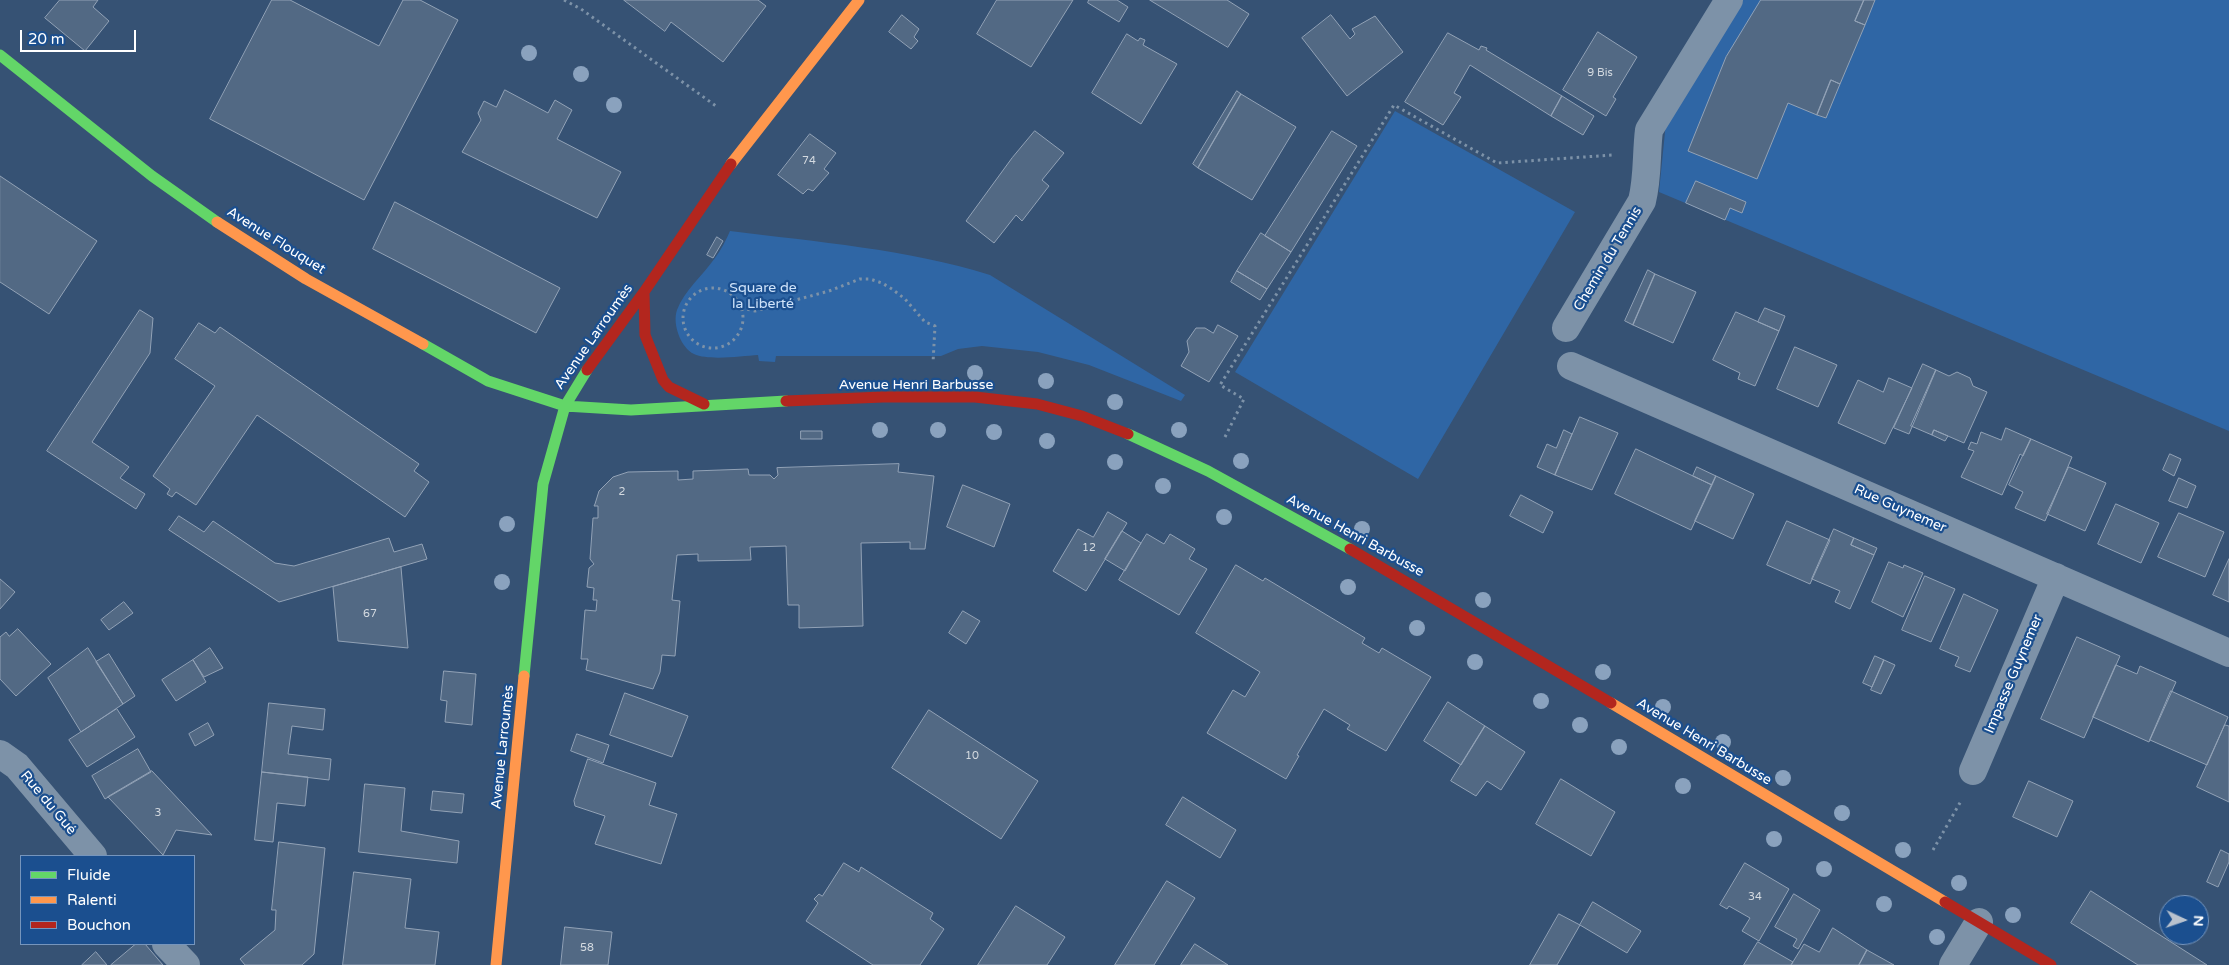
<!DOCTYPE html>
<html>
<head>
<meta charset="utf-8">
<style>
	body { margin:0 }
	#map { position:relative; width:2229px; height:965px; overflow:hidden; background:#365274; font-family:"Varela Round",sans-serif }
	canvas { display:block }
	.legend { position:absolute; left:20px; top:855px; width:175px; height:90px; box-sizing:border-box; background:#1b4f8f; border:1px solid #7695bc; margin:0; padding:6px 9px; list-style:none; font-size:15px; color:#fff }
	.legend li { display:flex; align-items:center; gap:10px; height:25px }
	.legend b { width:25px; border:1px solid #7695bc }
	.north { position:absolute; left:2159px; top:895px; width:50px; height:50px; box-sizing:border-box; background:#1b4f8f; border:1px solid #7695bc; border-radius:50%; rotate:93deg; font-size:14px; font-weight:700; line-height:20px; text-align:center; color:#fff }
	.north::after { content:''; display:block; margin:auto; width:18px; height:22px; background:#b9c2ce; clip-path:polygon(50% 0,100% 100%,50% 72%,0 100%) }
	.scale { position:absolute; left:20px; top:30px; width:116px; height:22px; box-sizing:border-box; border:2px solid #fff; border-top:0; padding-left:6px; font-size:15px; line-height:18px; white-space:nowrap; color:#fff; -webkit-text-stroke:4px #1b4f8f; paint-order:stroke }
</style>
</head>
<body>
<div id="map">
<canvas width="2229" height="965"></canvas>
<ul class="legend">
<li><b style="height:6px;background:#63d668"></b>Fluide</li>
<li><b style="height:6px;background:#ff974d"></b>Ralenti</li>
<li><b style="height:6px;background:#b3261e"></b>Bouchon</li>
</ul>
<div class="north">N</div>
<div class="scale">20 m</div>
</div>
<script>
const context = document.querySelector('canvas').getContext('2d');
context.lineJoin = 'round';
function fill(path, color) { context.fillStyle = color; context.fill(path, 'evenodd'); }
function strokePath(path, color, width, dash) { context.strokeStyle = color; context.lineWidth = width; context.lineCap = dash ? 'butt' : 'round'; context.setLineDash(dash || []); context.stroke(path); }
function drawText(font, color, halo, rows, align = 'center') {
  context.font = font + ' "Varela Round",sans-serif'; context.lineWidth = 4.5; context.setLineDash([]); context.textBaseline = 'middle'; context.strokeStyle = halo; context.fillStyle = color; for (const [text, x, y, turn = 0] of rows) {
    context.save(); context.translate(x, y); context.rotate((+turn || 0) * Math.PI / 180); context.textAlign = isNaN(turn) ? turn : align; if (halo) context.strokeText(text, 0, 0); context.fillText(text, 0, 0); context.restore();
  }
}
fill(new Path2D(`
	M1740,0H2229V431L1659,192L1666,122Z
	M1395,111L1575,212L1418,479L1235,372Z
	M730,231C817,242 907,249 990,275L1185,395L1181,401L1089,365L1038,352L982,346L958,349L941,356H776L775,362L759,361L758,355C742,356 709,361 694,354C681,348 672,324 677,310C684,291 703,275 715,258C721,250 726,240 730,231Z`), '#2f66a5');
const building = new Path2D(`
	M60,0H98L93,7L109,21L85,51L45,18Z
	M272,0H290L379,46L403,0H420L458,20L364,200L210,119Z
	M624,0H758L766,6L723,62L671,22L665,31Z
	M997,0H1073L1031,67L977,34Z
	M1089,0H1117L1128,7L1119,22L1088,3Z
	M1150,0H1227L1249,14L1228,47Z
	M1761,0H1864L1855,21L1865,25L1840,84L1831,80L1817,115L1788,103L1757,179L1688,151L1726,57Z
	M1864,0H1875L1865,25L1855,21Z
	M902,15L919,29L914,37L918,41L911,49L889,32Z
	M1331,15L1350,39L1355,34L1352,29L1375,16L1403,52L1347,96L1302,38Z
	M1598,32L1637,57L1613,97L1616,99L1606,116L1563,90Z
	M1448,33L1479,50L1481,46L1487,48L1486,50L1562,96L1551,116L1470,65L1454,93L1461,97L1443,125L1405,102Z
	M1127,34L1138,41L1140,38L1145,40L1143,45L1177,64L1141,124L1092,93Z
	M1831,80L1840,84L1826,118L1817,115Z
	M505,90L548,113L555,100L572,110L557,139L621,172L597,218L462,152L481,120L478,113L484,101L496,107Z
	M1237,91L1241,94L1198,168L1193,164Z
	M1241,94L1296,127L1252,200L1198,168Z
	M1562,96L1594,116L1583,135L1551,116Z
	M1035,131L1064,153L1042,180L1049,186L1022,221L1016,215L994,243L966,221L1012,158Z
	M1332,131L1357,146L1291,252L1265,236Z
	M810,134L836,153L824,169L829,173L813,191L808,189L803,194L778,175Z
	M0,176L97,241L49,314L0,282Z
	M1696,181L1746,202L1742,213L1730,208L1725,220L1686,203Z
	M395,202L560,288L536,333L373,249Z
	M1261,233L1291,252L1267,289L1237,271Z
	M717,237L723,241L713,258L707,255Z
	M1648,270L1655,274L1633,325L1625,321Z
	M1237,271L1267,289L1260,300L1231,282Z
	M1655,274L1696,292L1673,343L1633,325Z
	M1765,308L1785,316L1779,331L1758,322Z
	M140,310L153,318L150,353L92,442L129,467L120,478L145,494L136,509L47,451Z
	M1736,312L1779,331L1755,386L1738,379L1740,373L1713,360Z
	M199,323L215,333L220,327L419,464L414,471L429,482L405,517L257,415L196,505L176,492L172,497L167,494L170,489L153,476L215,386L175,359Z
	M1218,325L1238,336L1209,382L1181,366L1189,352L1187,341L1196,328H1205L1213,333Z
	M1795,347L1837,365L1818,407L1777,389Z
	M1923,364L1936,370L1909,434L1894,428Z
	M1936,370L1949,376L1957,372L1970,378L1973,386L1987,392L1964,443L1934,430L1932,435L1911,426Z
	M1889,378L1912,388L1885,444L1838,423L1858,380L1883,392Z
	M1580,417L1618,433L1592,490L1555,475Z
	M2006,428L2031,439L2023,456L2020,454L2002,495L1961,477L1974,451L1968,449L1971,442L1977,444L1981,432L2001,440Z
	M1564,430L1572,434L1555,475L1537,467L1547,444L1556,448Z
	M1934,430L1948,436L1945,441L1932,435Z
	M801,431H822V439H801Z
	M2031,439L2072,457L2045,521L2015,508L2023,492L2009,485Z
	M1636,449L1712,485L1691,530L1615,494Z
	M2170,454L2181,459L2174,476L2163,470Z
	M899,464L898,472L934,476L925,549H910V542L861,543L863,626L799,628V605H788L786,546L750,547L751,560L698,561V554L677,555L672,600L680,601L675,656L662,655L660,672L653,689L586,670L588,659H581L585,610L596,611L597,600H593L594,588L587,587L589,568L594,564L590,559L593,518H598V506H594L595,504L599,491L613,477L628,472L678,471V480L693,479V471L748,469L749,475H770L774,479L778,475L777,468Z
	M1697,467L1716,476L1712,485L1693,476Z
	M2069,467L2106,483L2085,531L2047,514Z
	M1716,476L1754,494L1733,539L1695,521Z
	M2179,478L2196,486L2187,508L2169,501Z
	M963,485L1010,504L994,547L947,527Z
	M1521,495L1553,512L1543,533L1510,516Z
	M2116,504L2159,523L2141,563L2098,544Z
	M1108,512L1127,523L1086,591L1053,571L1078,529L1093,537Z
	M2179,513L2224,532L2205,577L2158,557Z
	M179,516L204,532L213,521L275,563L294,566L389,538L394,552L422,544L427,559L279,602L169,530Z
	M1787,521L1830,540L1810,584L1767,565Z
	M1834,529L1854,538L1851,545L1874,555L1850,609L1835,602L1840,591L1812,579Z
	M1122,531L1141,543L1125,571L1105,559Z
	M1147,534L1164,544L1170,534L1195,549L1189,559L1207,569L1179,615L1119,580Z
	M1854,538L1877,548L1874,555L1851,545Z
	M2229,559V602L2213,595Z
	M1889,562L1903,568L1904,565L1923,573L1903,617L1872,602Z
	M1236,565L1263,581L1265,578L1365,638L1362,643L1379,653L1382,648L1431,677L1386,751L1347,729L1350,725L1324,709L1297,755L1299,756L1286,779L1207,733L1233,690L1245,697L1260,672L1196,633Z
	M401,567L408,648L338,641L333,587Z
	M1925,576L1955,589L1931,642L1902,630Z
	M0,579L15,592L0,609Z
	M1964,594L1998,610L1970,672L1955,666L1959,657L1940,649Z
	M124,602L133,613L109,630L101,620Z
	M963,611L980,621L966,644L949,633Z
	M18,629L51,664L16,696L0,679V637L6,632L9,636Z
	M2077,637L2120,656L2084,738L2041,719Z
	M88,648L123,704L81,732L48,678Z
	M210,648L223,668L204,677L193,660Z
	M109,654L135,696L123,704L96,662Z
	M1875,656L1884,660L1872,687L1863,683Z
	M193,660L206,682L176,701L162,680Z
	M1884,660L1895,665L1881,694L1871,690Z
	M2116,665L2137,674L2140,666L2176,682L2149,742L2093,717Z
	M444,671L476,674L472,725L445,722L447,701L441,700Z
	M2171,691L2228,717L2207,765L2150,740Z
	M625,693L688,716L672,757L610,735Z
	M1448,702L1485,726L1461,765L1424,741Z
	M269,703L325,709L323,730L292,726L288,754L331,759L329,780L262,772Z
	M117,709L135,737L87,767L69,740Z
	M929,710L1038,781L1001,839L892,768Z
	M208,723L214,735L195,746L189,734Z
	M2225,725L2229,726V802L2197,787Z
	M1485,726L1525,752L1501,790L1487,781L1476,796L1451,781Z
	M577,734L609,745L603,763L571,751Z
	M138,749L151,772L105,799L92,776Z
	M588,759L656,783L649,805L677,814L661,864L595,844L605,816L575,806L574,801Z
	M152,771L212,835L176,830L163,855L108,797Z
	M262,772L308,777L305,806L277,803L273,842L255,840Z
	M1561,779L1615,812L1591,856L1536,824Z
	M2029,781L2073,801L2057,837L2013,817Z
	M365,784L405,788L401,831L459,841L457,863L359,852Z
	M433,791L464,794L462,813L431,810Z
	M1183,797L1236,830L1220,858L1166,825Z
	M279,842L325,848L314,954L302,965H245L240,959L275,930L276,910H272Z
	M2221,850L2229,854V862L2218,887L2207,882Z
	M844,863L859,872L861,867L933,913L930,919L944,929L920,965H873L806,921L818,903L814,899L819,894L822,896Z
	M1745,863L1789,889L1759,941L1742,931L1750,918L1729,906L1727,909L1720,905Z
	M354,872L411,879L405,928L439,932L435,965H343Z
	M1167,881L1195,898L1154,965H1115Z
	M2091,891L2207,965H2138L2071,923Z
	M1794,894L1820,910L1798,949L1793,946L1797,939L1775,927Z
	M1593,902L1641,931L1627,953L1580,925Z
	M1016,906L1065,937L1047,965H978Z
	M1559,914L1580,925L1557,965H1530Z
	M565,927L612,932L608,965H561Z
	M1833,928L1867,950L1859,965H1791L1804,944L1819,952Z
	M1758,942L1793,962L1791,965H1744Z
	M136,944H145L163,965H111Z
	M1195,944L1228,965H1181Z
	M1867,950L1894,965H1859Z
	M96,952L107,965H82Z`);
fill(building, '#526984');
strokePath(building, '#92a2b6', 1);
strokePath(new Path2D(`
	M564,0L581,9L716,106
	M683 318a30 30 0 1 1 60 0a30 30 0 1 1-60 0Z
	M741,308L755,311L829,291L860,279H870L882,283L892,289L905,299L925,322L935,326L933,363
	M1225,437L1244,399L1220,385L1394,105L1497,163L1613,155
	M1933,850L1961,801`), '#7d92a8', 3, [2.5, 4]);
strokePath(new Path2D(`
	M1566,328L1642,201C1648,177 1646,154 1649,130L1729,0
	M1571,366L2229,653
	M0,754L17,766L93,856
	M1973,771L2056,577
	M166,944L186,965
	M1953,965L1979,922`), '#7d92a8', 28);
strokePath(new Path2D(`
	M0,55L152,176L217,222
	M423,344L488,381L565,406L631,410L786,401
	M1128,434L1208,471L1350,549
	M524,676L543,484L565,406L587,370`), '#63d668', 11);
strokePath(new Path2D(`
	M731,164L859,0
	M217,222L306,279L423,344
	M1611,703L1945,902
	M496,965L524,676`), '#ff974d', 11);
strokePath(new Path2D(`
	M644,292L645,335L663,380L669,387L704,404
	M587,370L644,292L731,164
	M786,401L883,397H975L1037,404L1082,416L1128,434
	M1350,549L1611,703
	M1945,902L2051,965`), '#b3261e', 11);
context.fillStyle = '#8aa2be';
for (const [x, y] of [
	[529,53],
	[581,74],
	[614,105],
	[975,373],
	[1046,381],
	[1115,402],
	[880,430],
	[938,430],
	[1179,430],
	[994,432],
	[1047,441],
	[1241,461],
	[1115,462],
	[1163,486],
	[1224,517],
	[507,524],
	[1362,529],
	[502,582],
	[1348,587],
	[1483,600],
	[1417,628],
	[1475,662],
	[1603,672],
	[1541,701],
	[1663,707],
	[1580,725],
	[1723,742],
	[1619,747],
	[1783,778],
	[1683,786],
	[1842,813],
	[1774,839],
	[1903,850],
	[1824,869],
	[1959,883],
	[1884,904],
	[2013,915],
	[1937,937]
]) { context.beginPath(); context.arc(x, y, 8, 0, 2 * Math.PI); context.fill(); }
drawText('11px', '#d4dae0', null, [
	["9 Bis",1600,73],
	["74",809,161],
	["2",622,492],
	["12",1089,548],
	["67",370,614],
	["10",972,756],
	["3",158,813],
	["34",1755,897],
	["58",587,948]
]);
drawText('14px', '#fff', '#1b4f8f', [
	["Avenue Flouquet",276,241,32],
	["Chemin du Tennis",1608,259,-59],
	["Avenue Larroumès",594,337,-55],
	["Avenue Henri Barbusse",916,385],
	["Rue Guynemer",1900,509,24],
	["Avenue Henri Barbusse",1355,536,29],
	["Impasse Guynemer",2014,674,-67],
	["Avenue Henri Barbusse",1704,742,31],
	["Avenue Larroumès",503,747,-84],
	["Rue du Gué",48,803,50]
]);
drawText('14px', '#cfe3fa', '#1b4f8f', [
	["Square de",763,288],
	["la Liberté",763,304]
]);
</script>
</body>
</html>
